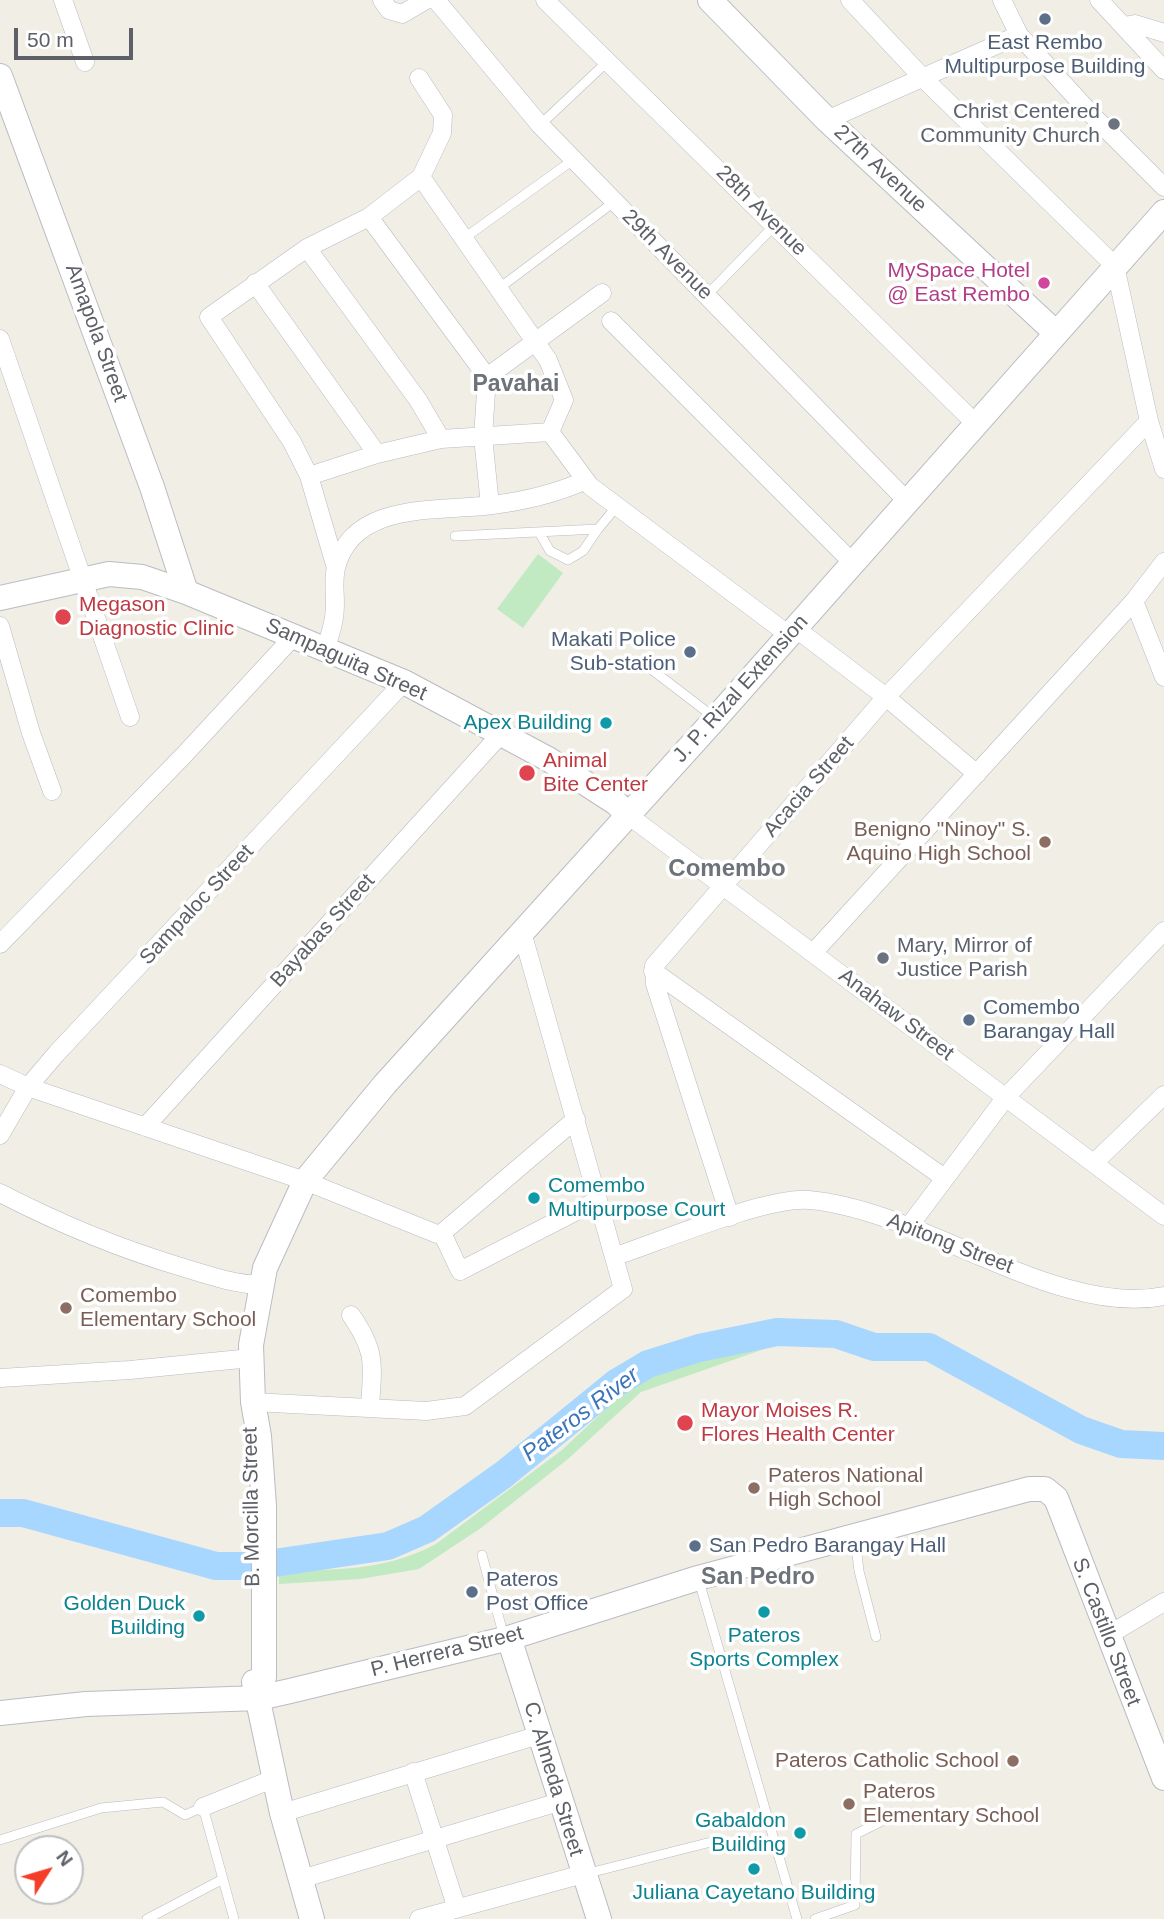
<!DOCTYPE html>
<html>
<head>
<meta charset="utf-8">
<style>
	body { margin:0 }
	#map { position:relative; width:1164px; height:1919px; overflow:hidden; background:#f1eee6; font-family:Helvetica,sans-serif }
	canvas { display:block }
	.north { position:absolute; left:14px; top:1835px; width:70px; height:70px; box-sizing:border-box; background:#fff; border:2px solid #bec0c2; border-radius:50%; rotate:53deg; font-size:19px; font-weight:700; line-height:28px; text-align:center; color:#5d6167 }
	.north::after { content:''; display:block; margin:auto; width:24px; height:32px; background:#f53e27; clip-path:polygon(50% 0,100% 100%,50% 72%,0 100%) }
	.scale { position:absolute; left:14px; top:28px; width:119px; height:32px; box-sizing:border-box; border:4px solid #5d6167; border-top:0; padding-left:9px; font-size:21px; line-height:24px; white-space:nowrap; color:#5d6167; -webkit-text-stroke:5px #fff; paint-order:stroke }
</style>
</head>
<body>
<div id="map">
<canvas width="1164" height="1919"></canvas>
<div class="north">N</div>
<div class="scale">50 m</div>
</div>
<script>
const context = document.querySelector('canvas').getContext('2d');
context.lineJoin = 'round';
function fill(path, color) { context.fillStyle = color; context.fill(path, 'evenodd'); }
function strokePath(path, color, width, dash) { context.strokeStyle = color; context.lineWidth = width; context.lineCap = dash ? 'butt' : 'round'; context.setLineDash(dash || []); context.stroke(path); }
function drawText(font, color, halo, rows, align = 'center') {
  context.font = font + ' Helvetica,sans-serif'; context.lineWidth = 7; context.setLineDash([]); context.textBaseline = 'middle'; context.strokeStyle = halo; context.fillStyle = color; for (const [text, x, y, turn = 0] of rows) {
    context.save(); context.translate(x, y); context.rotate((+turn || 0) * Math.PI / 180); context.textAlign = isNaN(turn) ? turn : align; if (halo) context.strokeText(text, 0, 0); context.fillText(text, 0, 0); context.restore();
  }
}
fill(new Path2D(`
	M538,554L563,573L523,628L497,609Z
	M765,1340L767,1348L641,1392L568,1459L481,1528L419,1569L360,1579L279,1584V1571C337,1569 383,1572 436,1544L562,1450L641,1376Z`), '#c1e9c2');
strokePath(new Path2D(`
	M0,1513H23L216,1566H254L388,1546L427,1529L503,1475L616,1383L648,1364L699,1348L777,1332L836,1334L874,1347H929L1081,1430L1121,1444L1164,1446`), '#a7d6ff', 28);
const lane = new Path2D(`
	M540,125L608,61
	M463,239L573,160
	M498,289L614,202
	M707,295L775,225
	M539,532L550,551L568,560L583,551L598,529
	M455,536L598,529L617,506
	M647,666L715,718
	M855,1538L859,1571L876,1637
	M482,1555L504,1637
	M699,1581L797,1919
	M0,1840L101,1808L163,1802L185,1815L203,1807L234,1919
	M585,1874L711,1842
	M147,1919L223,1879
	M815,1919L855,1905L856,1834L880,1822`);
const street = new Path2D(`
	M63,0L85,62
	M382,0L389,10L402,14L426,0
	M436,0L540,125L907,501
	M545,0L976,424
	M850,0L922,77L1115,266L1149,421L1164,469
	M1002,0L1019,35L1092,115L1164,187
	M1099,0L1164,70
	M1125,26L1135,24L1164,33
	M827,120L1019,35
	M421,177L548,360L564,400L550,432L590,486L789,635
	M369,217L487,377
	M307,248L418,400L441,439
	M255,283L377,454
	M611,321L853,563
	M0,339L130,717
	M309,476L377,454L441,439L550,432
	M490,505L483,437L487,377L602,293
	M336,568L309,476L292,442L209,317L307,248L369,217L421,177L442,133L443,115L419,78
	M1134,601L1164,677
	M0,626L31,733L52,791
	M795,628L886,697L977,774
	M326,648C329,637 333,627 334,617C337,601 332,584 336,568C352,500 441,512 492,505C525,501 554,494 584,481
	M628,815L1164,1216
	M0,944L184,755L294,636
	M813,953L1134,601L1164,562
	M653,971L943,1177
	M0,1074L28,1087L305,1181L437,1234L442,1233L576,1119
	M145,1127L501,734
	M0,1135L28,1087L56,1054L404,682
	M1094,1163L1164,1095
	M0,1193C58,1223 115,1247 178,1266C205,1274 232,1284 261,1285
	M730,1217L655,984L654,966L886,697L1149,421
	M910,1225L1006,1097L1164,931
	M442,1233L460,1271L598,1200
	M616,1256C661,1241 765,1197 809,1200C923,1210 1057,1318 1164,1296
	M351,1315C376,1351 373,1364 370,1406
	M0,1378L130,1370L251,1358
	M253,1402L426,1411L465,1406L623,1289L522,932
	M1107,1636L1164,1602
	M413,1772L457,1909
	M203,1807L273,1779
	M282,1813L539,1735
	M301,1879L559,1802
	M419,1919L583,1874`);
const secondary = new Path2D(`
	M710,0L827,120L1056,333
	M0,76L152,487L186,592
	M0,598L109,574L142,577L186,592L404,682L548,759L616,803L628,815
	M509,1638L599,1919
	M254,1682L282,1813L312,1919
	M259,1698L264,1677V1506L259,1436L253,1402L251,1345L265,1268L305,1181L385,1084L715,719L1164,212
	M0,1713L86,1704L259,1698L290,1691L509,1638L698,1578L1029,1489H1045L1056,1498L1164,1778`);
strokePath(lane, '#b8bbc0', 10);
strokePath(street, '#b8bbc0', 19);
strokePath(secondary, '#b9bcc2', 26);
strokePath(lane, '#fff', 9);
strokePath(street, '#fff', 18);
strokePath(secondary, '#fff', 24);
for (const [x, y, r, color] of [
	[1045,19,7,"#5c6f8a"],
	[1114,124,7,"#6b7280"],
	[1044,283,7,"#d1479c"],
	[63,617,9,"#e0444e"],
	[690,652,7,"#5c6f8a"],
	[606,723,7,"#0f9aa8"],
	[527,773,9,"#e0444e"],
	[1045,842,7,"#8d6e63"],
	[883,958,7,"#6b7280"],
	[969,1020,7,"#5c6f8a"],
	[534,1198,7,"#0f9aa8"],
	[66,1308,7,"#8d6e63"],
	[685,1423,9,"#e0444e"],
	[754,1488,7,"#8d6e63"],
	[695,1546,7,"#5c6f8a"],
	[472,1592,7,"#5c6f8a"],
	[764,1612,7,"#0f9aa8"],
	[199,1616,7,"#0f9aa8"],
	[1013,1761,7,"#8d6e63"],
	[849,1804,7,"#8d6e63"],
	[800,1833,7,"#0f9aa8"],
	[754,1869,7,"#0f9aa8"]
]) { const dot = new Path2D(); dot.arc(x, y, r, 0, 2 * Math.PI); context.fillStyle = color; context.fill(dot); strokePath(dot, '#fff', 2.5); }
drawText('21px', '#4e5e75', '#fff', [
	["East Rembo",1045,43,"center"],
	["Multipurpose Building",1045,67,"center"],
	["Makati Police",676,640,"right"],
	["Sub-station",676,664,"right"],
	["Comembo",983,1008],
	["Barangay Hall",983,1032],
	["San Pedro Barangay Hall",709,1546],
	["Pateros",486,1580],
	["Post Office",486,1604]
], 'left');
drawText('21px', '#5b616d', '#fff', [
	["Christ Centered",1100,112],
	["Community Church",1100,136],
	["Mary, Mirror of",897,946,"left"],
	["Justice Parish",897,970,"left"]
], 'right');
drawText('21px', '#5d6167', '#fff', [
	["27th Avenue",880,169,43],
	["28th Avenue",761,211,45],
	["29th Avenue",667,255,45],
	["Amapola Street",96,333,70],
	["Sampaguita Street",346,660,24],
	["J. P. Rizal Extension",741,689,-48],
	["Acacia Street",809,787,-49],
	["Sampaloc Street",197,905,-47],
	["Bayabas Street",323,931,-48],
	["Anahaw Street",896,1015,37],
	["Apitong Street",950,1244,21],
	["B. Morcilla Street",252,1507,-91],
	["S. Castillo Street",1106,1632,69],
	["P. Herrera Street",447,1652,-14],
	["C. Almeda Street",553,1779,73]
]);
drawText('21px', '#b23c85', '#fff', [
	["MySpace Hotel",1030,271],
	["@ East Rembo",1030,295]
], 'right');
drawText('21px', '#be3a42', '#fff', [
	["Megason",79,605],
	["Diagnostic Clinic",79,629],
	["Animal",543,761],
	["Bite Center",543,785],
	["Mayor Moises R.",701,1411],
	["Flores Health Center",701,1435]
], 'left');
drawText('21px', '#0d838f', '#fff', [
	["Apex Building",592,723],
	["Comembo",548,1186,"left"],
	["Multipurpose Court",548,1210,"left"],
	["Golden Duck",185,1604],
	["Building",185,1628],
	["Pateros",764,1636,"center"],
	["Sports Complex",764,1660,"center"],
	["Gabaldon",786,1821],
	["Building",786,1845],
	["Juliana Cayetano Building",754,1893,"center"]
], 'right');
drawText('21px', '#785e54', '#fff', [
	["Benigno \"Ninoy\" S.",1031,830,"right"],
	["Aquino High School",1031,854,"right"],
	["Comembo",80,1296],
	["Elementary School",80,1320],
	["Pateros National",768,1476],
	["High School",768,1500],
	["Pateros Catholic School",999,1761,"right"],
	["Pateros",863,1792],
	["Elementary School",863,1816]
], 'left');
drawText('bold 23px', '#6e7379', '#fff', [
	["Pavahai",516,385],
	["San Pedro",758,1578]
]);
drawText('italic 23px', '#3b75b9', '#fff', [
	["Pateros River",581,1415,-37]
]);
drawText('bold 24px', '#6e7379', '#fff', [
	["Comembo",727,869]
]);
</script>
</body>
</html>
